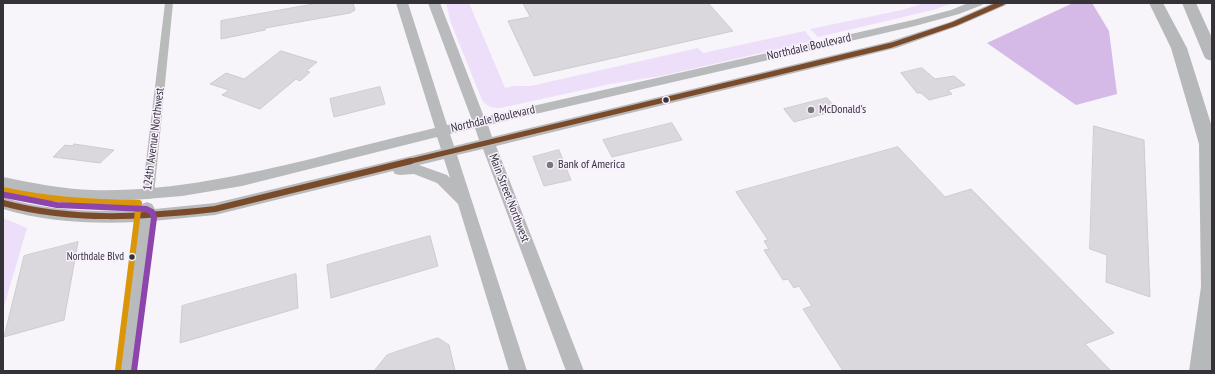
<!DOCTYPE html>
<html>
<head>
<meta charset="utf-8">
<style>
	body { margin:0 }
	#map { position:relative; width:1215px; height:374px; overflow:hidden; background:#f7f4fa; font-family:"PT Sans Narrow",sans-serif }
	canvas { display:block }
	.frame { position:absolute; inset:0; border:4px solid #363338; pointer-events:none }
</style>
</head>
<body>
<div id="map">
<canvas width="1215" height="374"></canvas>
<div class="frame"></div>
</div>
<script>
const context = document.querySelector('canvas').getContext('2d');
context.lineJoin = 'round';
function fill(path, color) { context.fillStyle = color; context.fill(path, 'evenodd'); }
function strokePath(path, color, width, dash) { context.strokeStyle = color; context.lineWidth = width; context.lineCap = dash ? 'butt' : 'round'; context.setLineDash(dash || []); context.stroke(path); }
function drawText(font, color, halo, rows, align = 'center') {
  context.font = font + ' "PT Sans Narrow",sans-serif'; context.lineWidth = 3; context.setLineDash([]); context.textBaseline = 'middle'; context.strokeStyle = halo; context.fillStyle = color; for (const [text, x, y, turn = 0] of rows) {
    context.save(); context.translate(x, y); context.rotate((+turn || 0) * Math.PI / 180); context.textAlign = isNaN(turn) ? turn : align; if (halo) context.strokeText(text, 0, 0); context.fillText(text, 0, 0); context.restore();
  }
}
fill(new Path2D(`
	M446,3H469L505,88L513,86H531L698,48L703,53L805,31L813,41L661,76L610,84L505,107C496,109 488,108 482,100L451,23Z
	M925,3H953L933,10L818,37L810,29L902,10Z
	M3,218L27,228L3,310Z`), '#eddef9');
fill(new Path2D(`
	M1073,3H1092L1109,31L1117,94L1076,105L987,43Z`), '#d5bae8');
const building = new Path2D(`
	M319,3H353L355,10L350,13L265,28V30L221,39V21Z
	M523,3H708L733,31L534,76L508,21L530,17Z
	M281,51L317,62L306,71L310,72L300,81L296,79L260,109L222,95L229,90L210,84L226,73L244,79Z
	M922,68L935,79L954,76L965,85L948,90L952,94L929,100L921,93H917L901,73Z
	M380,87L385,104L334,117L330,99Z
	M827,98L838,110L794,122L784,109Z
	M672,123L682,140L612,157L603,140Z
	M1094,126L1144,140L1150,297L1106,282L1107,255L1090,249Z
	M74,144L114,150L100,163L53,157L65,145L73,146Z
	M898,147L945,197L971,189L1114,333L1085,344L1111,371H843L803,309L812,306L799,286L794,288L788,279L783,280L764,250L769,249L764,241L768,240L736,192Z
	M559,150L571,180L544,186L533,157Z
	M430,236L438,266L331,298L327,265Z
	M78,242L64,320L4,337L24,256Z
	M296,274L298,308L180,343L182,306Z
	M438,338L449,345L455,371H374L387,355Z`);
fill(building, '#dbd8dd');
strokePath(building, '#cecbd0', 1);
fill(new Path2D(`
	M165,3H173L154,195L152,198L148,199L144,198L142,195Z`), '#b9bbbb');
fill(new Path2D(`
	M396,3H408L447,125L472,120L428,3H440L484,117L913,20L951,10L968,3H984L982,5L959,14L915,26L488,125L492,137L888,42L950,22L993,3H1008L1006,5L958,26L896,48L496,146L584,371H566L483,149L457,155L527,371H509L458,204L437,183L414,174L400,175L395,174L393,171L215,215L153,221L135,371H117L137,222C93,224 45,222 3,209V197C46,211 94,212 139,210L142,204L147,202L152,204L155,209L215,203L441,149L437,137L242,186L182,196L122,201H93L33,194L3,187V177C33,183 62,189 93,190C167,192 239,176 311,159C352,148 393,138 435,128ZM475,128L479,140L454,146L450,134ZM444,159L450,178L447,175L419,165Z`), '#b9babb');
fill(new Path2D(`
	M1149,3H1163L1187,48L1212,127V371H1189L1201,287L1199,144L1171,48Z
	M1182,3H1196L1212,38V61L1206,59L1204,56Z`), '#b7b8b9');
strokePath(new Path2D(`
	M407,162L892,45L954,24L1002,3`), '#7a4b2a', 5);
strokePath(new Path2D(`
	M3,203C73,222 144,217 215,209L411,161`), '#7a4b2a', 6);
strokePath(new Path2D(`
	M3,190C48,200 93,203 139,203L118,370`), '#da9508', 6);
strokePath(new Path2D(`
	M5,195L57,205L146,209L152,212L154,218L134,371`), '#8e44ad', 6);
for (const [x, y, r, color] of [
	[666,100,3.5,"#363338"],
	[811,110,4,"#7a777c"],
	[550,165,4,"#7a777c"],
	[132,257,3.5,"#363338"]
]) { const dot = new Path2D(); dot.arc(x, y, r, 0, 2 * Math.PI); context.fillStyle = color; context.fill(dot); strokePath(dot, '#f8f0fe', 1.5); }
drawText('11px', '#363338', '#f8f0fe', [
	["Northdale Blvd",124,257]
], 'right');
drawText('12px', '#363338', '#f8f0fe', [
	["Northdale Boulevard",809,47,-13],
	["Northdale Boulevard",493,119,-13],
	["124th Avenue Northwest",154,139,-83],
	["Main Street Northwest",509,198,69]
]);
drawText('12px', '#363338', '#f8f0fe', [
	["McDonald's",819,110],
	["Bank of America",558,165]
], 'left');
</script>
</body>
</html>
